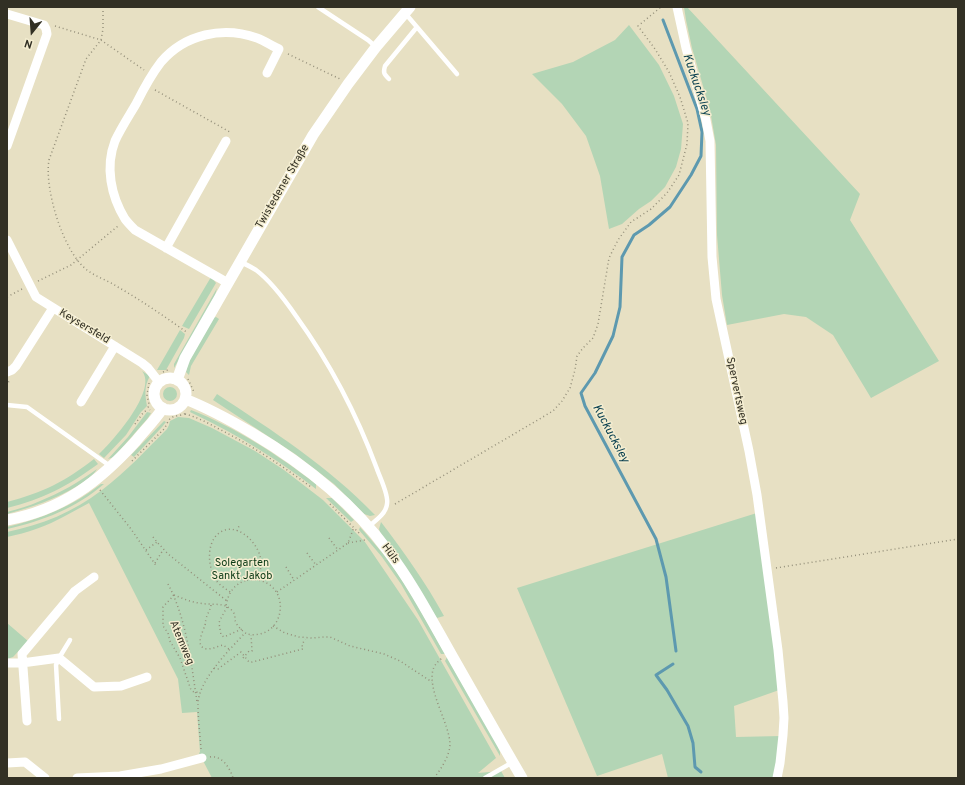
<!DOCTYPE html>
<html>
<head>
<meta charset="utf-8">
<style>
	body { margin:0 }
	#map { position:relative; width:965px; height:785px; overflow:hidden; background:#e7e0c3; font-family:Overpass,sans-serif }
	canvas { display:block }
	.frame { position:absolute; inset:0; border:8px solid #323024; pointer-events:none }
	.north { position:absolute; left:12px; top:12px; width:40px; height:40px; -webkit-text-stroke:3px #f4edd0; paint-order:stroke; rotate:197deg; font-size:11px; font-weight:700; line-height:16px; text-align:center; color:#323024 }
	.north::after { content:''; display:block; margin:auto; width:14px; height:18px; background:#323024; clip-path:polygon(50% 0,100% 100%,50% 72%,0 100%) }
</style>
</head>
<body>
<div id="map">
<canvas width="965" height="785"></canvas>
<div class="frame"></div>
<div class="north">N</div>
</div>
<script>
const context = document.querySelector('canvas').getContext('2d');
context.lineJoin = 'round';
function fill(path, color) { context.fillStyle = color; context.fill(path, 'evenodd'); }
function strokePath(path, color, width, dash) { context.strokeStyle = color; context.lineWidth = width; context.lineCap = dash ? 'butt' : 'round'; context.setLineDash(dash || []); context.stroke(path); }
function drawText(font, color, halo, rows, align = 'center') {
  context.font = font + ' Overpass,sans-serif'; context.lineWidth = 3; context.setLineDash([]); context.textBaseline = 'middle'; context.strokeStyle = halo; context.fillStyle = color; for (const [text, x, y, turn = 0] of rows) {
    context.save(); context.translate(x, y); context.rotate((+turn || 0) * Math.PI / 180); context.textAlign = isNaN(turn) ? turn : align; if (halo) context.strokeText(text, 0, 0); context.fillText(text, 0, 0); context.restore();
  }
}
fill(new Path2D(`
	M684,7H687L860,194L850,220L939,361L871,398L833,335L806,317L784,314L727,325L722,295L717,235L716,145L710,110L692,48L686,20Z
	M629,25L659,65L674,96L683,124L681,149L676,167L665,187L651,201L639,209L622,224L609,229L600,176L586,136L562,104L532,74L573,62L615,40Z
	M211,277L216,283L189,329L182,326Z
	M217,288L215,296L174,368V364Z
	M216,317L219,319L191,366L189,375L186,372L188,363L213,318Z
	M180,330L185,334L184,338L166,370H157Z
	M142,371L150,376C144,386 145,395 147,406L141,412L126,435L104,458L99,454C113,441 158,390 142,371Z
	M163 394a7 7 0 1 1 14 0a7 7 0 1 1-14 0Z
	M217,394C273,431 328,466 375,515L370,516L364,514L334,484L295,454L213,400Z
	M191,410C235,427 278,455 316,484V489C277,459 240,436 196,415L190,412Z
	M147,412L151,413L148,418L114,457L108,459L128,437Z
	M178,417L189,418L212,428L255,451L284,470L323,500L365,542L418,620L496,758L478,773L501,771L505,778H212L199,753L200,752L197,712L182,713L178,679L89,503C81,507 73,512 65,516C47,526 27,533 7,537V532C41,525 74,512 102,490C126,472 146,450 167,429L169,425L170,421Z
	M164,421L166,422L162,427L134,457L131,455Z
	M94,459L98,464C68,486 43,499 7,508V502C42,493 66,481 94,459Z
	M97,469C93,476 86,480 79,485C56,499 32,507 7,514V512C18,509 29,506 40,501C60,493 79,482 97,469Z
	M101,484H104C76,508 43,521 7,529V527C41,519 73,506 101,484Z
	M326,498H332L354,520L351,522Z
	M760,512L782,689L734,706L736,737L781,736L775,778H668L662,754L597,776L517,588Z
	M381,522C404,552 426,583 444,616L437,618L381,535L379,529Z
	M360,527C368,536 376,545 384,555C408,585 426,620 445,654H441L401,584L382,557L359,530Z
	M7,623L28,641L13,657L7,659Z
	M447,657L497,744L500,752V756L445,661Z`), '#b3d5b5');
strokePath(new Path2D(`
	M663,20L697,109L702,132L701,156L691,175L670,207L649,225L634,235L622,257L620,307L613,336L595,373L581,393L585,406L656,539L666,577L676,651
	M673,664L656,675L667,690L688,726L693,743L695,767L701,772`), '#5d99af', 3);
strokePath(new Path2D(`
	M103,7V29L101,40L86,59L49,160C44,188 63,252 87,270C96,277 107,280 116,286C141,300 165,317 188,333
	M55,26L101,40L144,70
	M288,54L340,79
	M155,90L230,132
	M38,281L71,265L118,226
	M7,297L22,289
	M163,372L170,369
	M188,379L194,392
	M149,383L147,395L149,404L148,408L150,410
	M7,386L9,381
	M185,414C197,417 208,423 219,429C251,445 281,465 311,487
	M135,424L143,413L148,409
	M132,461L164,429C166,426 167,423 169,420C173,414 182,417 187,412
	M100,490L131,529L157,567
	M330,504L360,534
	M395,504L553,411L562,401L570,388L575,370L577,356L583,348L593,338L598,324L609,258L618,240L631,222L651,209L667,193L679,175L687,144L688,123L680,97L669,72L655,49L638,26L661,7
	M237,531L239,526
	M153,537L157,542L168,554L227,601
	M329,538L338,550
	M348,543L365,540
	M146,550L157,542
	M307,553L316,565
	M155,563L163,550
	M286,567L294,580
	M776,568L958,539
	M247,580C255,579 263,580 270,585C287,598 282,627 263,633C258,635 252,635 247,634C243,632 236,625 235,620C235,617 235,614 233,612C231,609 228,607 226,606C228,593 234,584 247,580Z
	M168,584C187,620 191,663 197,702
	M230,592C225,588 219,585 216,580C208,568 206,544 218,534C234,520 256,540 260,556C262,564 260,572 259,580
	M277,592L348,543L354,527
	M174,595L163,607V626L168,633L170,641L180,658L191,690C194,693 196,692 200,692
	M174,595C182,598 190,602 199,603C208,605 217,603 226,606
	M211,605C210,611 207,614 206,619C205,624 206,621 205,625C203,632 194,647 207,649C213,649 218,646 223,645L229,649
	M227,607L220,620L219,623L221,635L224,637L226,636L242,629
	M273,626L285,633L299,637L312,638L324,637H330L350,646L384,654L400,661L432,682
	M243,658L249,651H252L251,635
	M214,668L216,669H218L241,652L249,662H252L303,649L302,645L305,639
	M201,749C200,734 198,719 198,705C197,682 230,649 245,633
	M210,757C222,755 230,768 233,778
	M434,778C441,769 449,757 450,745C450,723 425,688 434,667C436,663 439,661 442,658`), '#95907b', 1.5, [1, 3]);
strokePath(new Path2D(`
	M318,7L368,40L376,47
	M405,13L457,74
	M389,79C384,74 383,73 385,66L417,27
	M240,262C246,264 251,267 256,270C272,282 285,300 296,316C330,363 357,415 377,469C380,478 389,495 387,504C386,514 375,521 368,527
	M7,405L27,407L110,466
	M59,719L56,665L59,658L70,640
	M485,778L513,762`), '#fff', 4.5);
strokePath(new Path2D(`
	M677,7L686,48L706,120L710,141L712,257L716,299L749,451L757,495L767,569L778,650L783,702L784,718L783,735L780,763L777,778
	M7,14L44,25L46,29L47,34L7,146
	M7,240L36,297L142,363L148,368L159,382
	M166,248L226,141
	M228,283L135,230C132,227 128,223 125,219C111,196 105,167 115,141C121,128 129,116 136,104C143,90 151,75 161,62C185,34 223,26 257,38C265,41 272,46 279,49L267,73
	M7,372L12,370L16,366L53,308
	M81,402L115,346
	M7,663H22L59,658L94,687L121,686L147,677
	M27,721L22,654L75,591L94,577
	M7,763L25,762L45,778
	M77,778L120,776L161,769L202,758`), '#fff', 9);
strokePath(new Path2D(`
	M154 394a16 16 0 1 1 32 0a16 16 0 1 1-32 0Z
	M177,380L185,358L313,135L348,84L376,47L410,7
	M185,399C208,408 230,420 252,433C304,464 352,502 388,551C413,584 431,619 451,654C475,696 498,737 522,778
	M7,520C62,510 99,482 136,441C145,430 155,420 163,408`), '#fff', 11);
drawText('11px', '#323024', '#f4edd0', [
	["Twistedener Straße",283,187,-60],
	["Keysersfeld",84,327,31],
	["Spervertsweg",736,391,78],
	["Hüls",390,554,54],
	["Atemweg",181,643,67]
]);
drawText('11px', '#0b3a15', '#f4edd0', [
	["Solegarten",242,564],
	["Sankt Jakob",242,577]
]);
drawText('italic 12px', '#043c4d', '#f4edd0', [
	["Kuckucksley",696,85,71],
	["Kuckucksley",610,434,62]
]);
</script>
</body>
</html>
